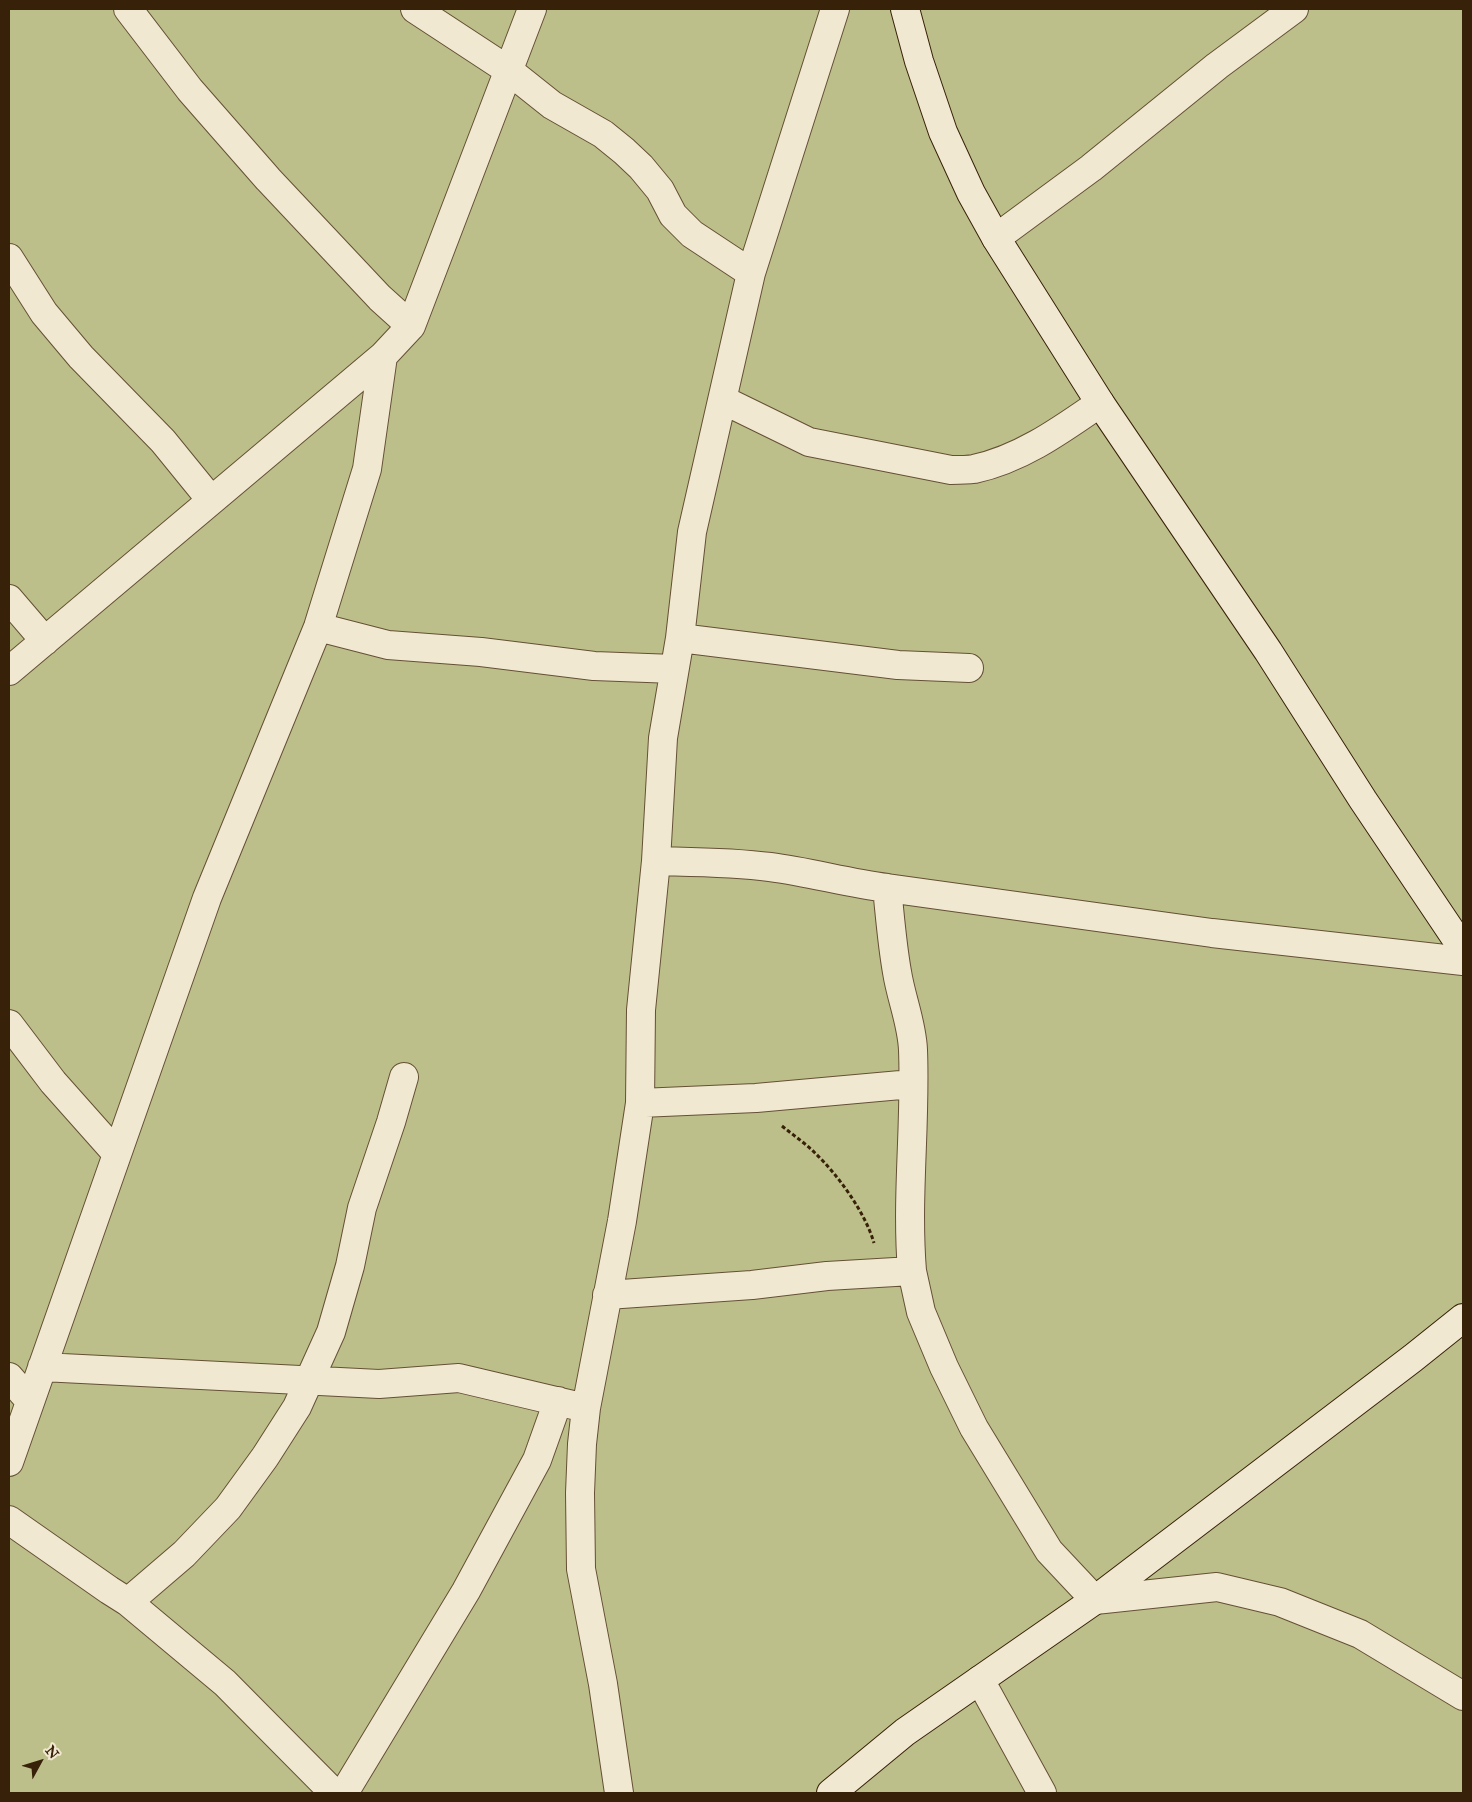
<!DOCTYPE html>
<html>
<head>
<meta charset="utf-8">
<style>
	body { margin:0 }
	#map { position:relative; width:1472px; height:1802px; overflow:hidden; background:#eadcb8; font-family:"IM FELL Great Primer",serif }
	canvas { display:block }
	.frame { position:absolute; inset:0; border:10px solid #382109; pointer-events:none }
	.north { position:absolute; left:15px; top:1737px; width:50px; height:50px; -webkit-text-stroke:4px #f1e8d1; paint-order:stroke; rotate:51deg; font-size:14px; font-weight:700; line-height:20px; text-align:center; color:#382109 }
	.north::after { content:''; display:block; margin:auto; width:18px; height:22px; background:#382109; clip-path:polygon(50% 0,100% 100%,50% 72%,0 100%) }
</style>
</head>
<body>
<div id="map">
<canvas width="1472" height="1802"></canvas>
<div class="frame"></div>
<div class="north">N</div>
</div>
<script>
const context = document.querySelector('canvas').getContext('2d');
context.lineJoin = 'round';
function fill(path, color) { context.fillStyle = color; context.fill(path, 'evenodd'); }
function strokePath(path, color, width, dash) { context.strokeStyle = color; context.lineWidth = width; context.lineCap = dash ? 'butt' : 'round'; context.setLineDash(dash || []); context.stroke(path); }
fill(new Path2D(`
	M9,9H1463V1793H9Z`), '#bdbf8a');
const street = new Path2D(`
	M128,9L190,90L268,179L380,298L411,326
	M415,9L508,70L552,105L603,134L624,151L641,167L660,190L673,215L692,234L751,273
	M996,238L1091,168L1217,66L1294,9
	M9,258L44,313L81,357L163,441L211,500
	M723,400L809,442L951,470C959,470 967,470 974,469C1021,459 1061,430 1100,403
	M9,599L45,641
	M318,627L388,645L481,652L594,666L674,669
	M680,638L898,665L969,668
	M9,671L383,356L411,326L532,9
	M887,888L1212,933L1463,961
	M9,1024L53,1082L117,1154
	M640,1103L756,1098L912,1084
	M912,1271L921,1312L944,1367L974,1428L1049,1551L1095,1600L1217,1587L1280,1602L1360,1634L1463,1696
	M607,1295L752,1285L827,1276L912,1271C906,1197 916,1124 913,1050C912,1023 901,998 897,972C892,944 890,916 887,888C848,883 809,872 770,867C732,862 694,862 656,861
	M42,1367L379,1384L459,1378L586,1408
	M9,1377L30,1401
	M9,1462L207,898L318,627L367,469L383,356
	M9,1520L109,1590L128,1602L225,1683L334,1793
	M128,1602L184,1554L228,1508L265,1457L297,1407L331,1332L350,1266L362,1208L391,1122L404,1077
	M980,1680L1042,1793
	M344,1793L466,1591L537,1460L558,1401
	M619,1793L603,1684L581,1569L580,1493L582,1444L586,1408L622,1221L640,1103L641,1010L656,861L663,738L680,638L692,532L751,273L835,9`);
const secondary = new Path2D(`
	M905,9L919,61L943,132L971,193L996,238L1100,403L1268,651L1363,800L1463,949
	M831,1793L905,1732L1095,1600L1413,1358L1463,1318`);
strokePath(street, '#645035', 30);
strokePath(secondary, '#382109', 30);
strokePath(new Path2D(`
	M782,1126C793,1135 805,1143 815,1153C838,1175 865,1212 874,1243`), '#382109', 3, [4, 2.5]);
strokePath(street, '#f1e8d1', 28);
strokePath(secondary, '#f1e8d1', 28);
</script>
</body>
</html>
